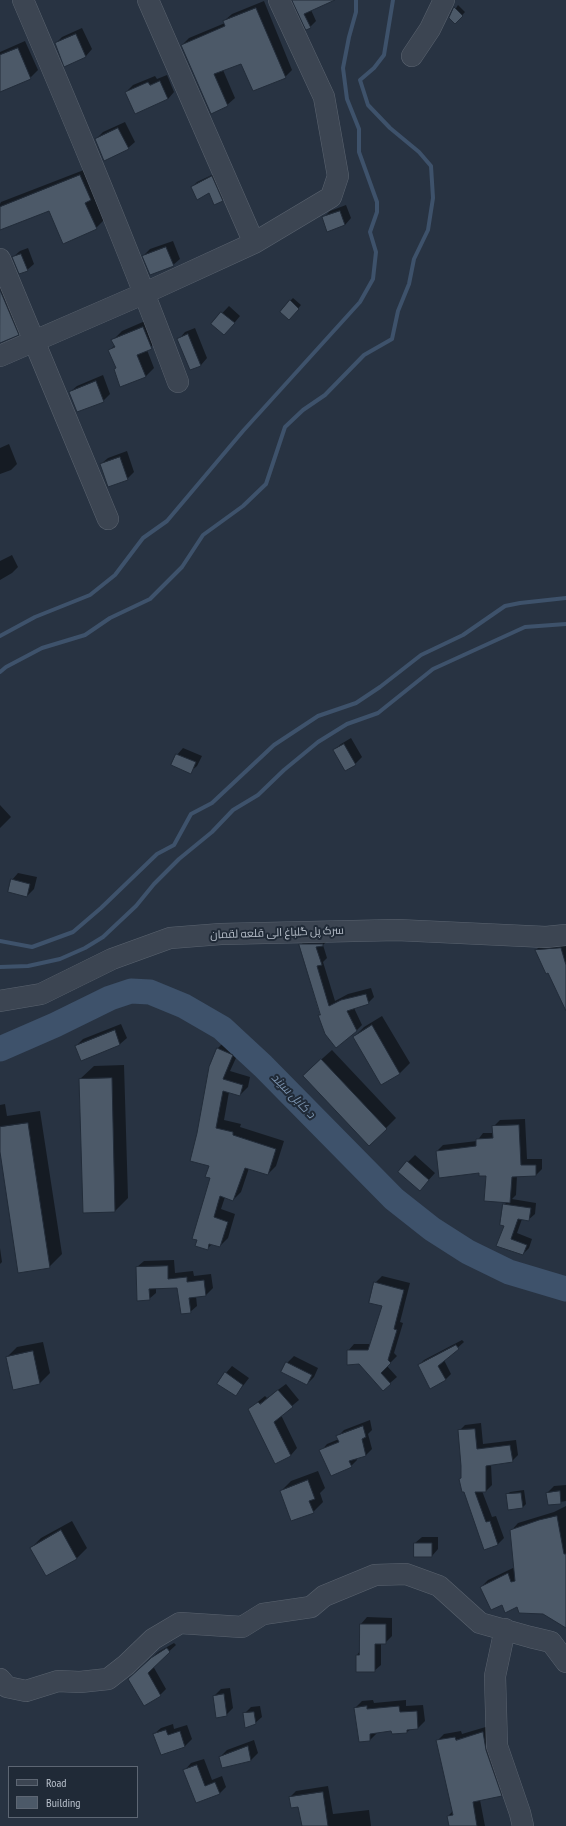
<!DOCTYPE html>
<html>
<head>
<meta charset="utf-8">
<style>
	body { margin:0 }
	#map { position:relative; width:566px; height:1826px; overflow:hidden; background:#283342; font-family:"PT Sans Narrow",sans-serif }
	canvas { display:block }
	.legend { position:absolute; left:8px; top:1766px; width:130px; height:52px; box-sizing:border-box; background:#202a37; border:1px solid #5d6673; margin:0; padding:5px 7px; list-style:none; font-size:12px; color:#b9c1cc }
	.legend li { display:flex; align-items:center; gap:8px; height:20px }
	.legend b { width:20px; border:1px solid #5d6673 }
</style>
</head>
<body>
<div id="map">
<canvas width="566" height="1826"></canvas>
<ul class="legend">
<li><b style="height:5px;background:#3c4552"></b>Road</li>
<li><b style="height:11px;background:#4c5968"></b>Building</li>
</ul>
</div>
<script>
const context = document.querySelector('canvas').getContext('2d');
context.lineJoin = 'round';
function fill(path, color) { context.fillStyle = color; context.fill(path, 'evenodd'); }
function strokePath(path, color, width, dash) { context.strokeStyle = color; context.lineWidth = width; context.lineCap = dash ? 'butt' : 'round'; context.setLineDash(dash || []); context.stroke(path); }
function drawText(font, color, halo, rows, align = 'center') {
  context.font = font + ' "PT Sans Narrow",Cairo,sans-serif'; context.lineWidth = 4; context.setLineDash([]); context.textBaseline = 'middle'; context.strokeStyle = halo; context.fillStyle = color; for (const [text, x, y, turn = 0] of rows) {
    context.save(); context.translate(x, y); context.rotate((+turn || 0) * Math.PI / 180); context.textAlign = isNaN(turn) ? turn : align; if (halo) context.strokeText(text, 0, 0); context.fillText(text, 0, 0); context.restore();
  }
}
fill(new Path2D(`
	M293,0H324L311,10L316,21L310,27Z
	M264,1L292,70L285,77L241,63L223,70L235,98L227,105L182,45L189,38L225,23L224,21L232,14Z
	M458,5L465,12L455,23L450,18Z
	M82,28L92,49L86,56L65,65L56,43L62,37Z
	M25,41L38,70L30,78L0,91V52Z
	M167,75L174,92L168,99L126,92L133,85L155,76L157,79Z
	M125,122L135,142L128,148L96,139L103,132Z
	M89,168L104,220L96,228L50,210L0,228V204L1,202Z
	M218,172L228,195L222,200L210,192L192,187L197,182Z
	M346,205L351,218L345,225L323,218L330,211Z
	M173,241L180,259L173,265L143,256L150,249Z
	M28,248L34,264L27,270L13,257L20,251Z
	M0,262L26,326L18,334L0,342Z
	M293,298L301,305L289,319L290,301Z
	M229,306L240,316L231,327L212,324Z
	M152,318L160,339L147,350L154,368L145,377L115,369L117,367L110,350L115,345L113,340L122,331Z
	M195,328L207,358L201,365L191,369L179,339L185,332Z
	M103,375L110,394L103,401L70,392L77,386Z
	M9,444L17,464L11,470L0,474V448Z
	M127,451L134,472L127,479L101,464L108,458Z
	M12,555L18,567L12,573L0,580V561Z
	M351,738L362,757L355,764L334,750L341,744Z
	M183,748L202,756L197,766L190,772L177,755Z
	M0,805L11,817L0,828Z
	M18,873L37,877L34,889L27,896L12,880Z
	M306,939H329L323,945L327,958L323,962L335,1001L348,994L371,988L374,997L368,1003L354,1008L362,1025L356,1031L319,1016L321,1014L301,945Z
	M566,942V992L536,950L542,944Z
	M382,1016L410,1063L400,1073L381,1084L354,1037L364,1027Z
	M121,1024L127,1038L120,1044L81,1059L76,1046L83,1039Z
	M226,1040L241,1047L230,1071L250,1077L248,1087L240,1095L229,1092L224,1120L241,1124L240,1127L284,1141L276,1166L268,1174L249,1168L241,1192L233,1200L225,1197L221,1209L235,1214L228,1238L220,1246L212,1244L207,1249L211,1177L210,1165L198,1134L210,1067L218,1048Z
	M332,1050L396,1118L369,1145L314,1066Z
	M124,1065L128,1198L115,1211L84,1212L80,1079L94,1066Z
	M5,1104L7,1116L40,1111L62,1254L49,1267L0,1146V1105Z
	M525,1119L527,1159H542V1169L536,1175H517L516,1195L512,1199L536,1203L535,1214L528,1220L522,1219L517,1233L532,1239L529,1248L523,1254L497,1246L505,1225L504,1205L507,1202L487,1175L437,1151L443,1145L477,1141L483,1133H494L493,1127L500,1120Z
	M415,1155L435,1173L426,1183L399,1171Z
	M0,1248L2,1262L0,1264Z
	M174,1260L175,1273L193,1271L194,1276L211,1274L213,1288L206,1295L196,1296L197,1306L190,1312L178,1287L156,1288V1293L149,1299L137,1267L144,1261Z
	M382,1276L410,1283L400,1322L403,1323L394,1353L397,1356L387,1366L397,1377L390,1383L348,1351L354,1344H371L383,1306L375,1283Z
	M462,1340L464,1342L444,1360L451,1374L445,1380L419,1365L424,1360Z
	M43,1342L50,1373L40,1383L7,1357L17,1347Z
	M294,1356L318,1368L314,1377L307,1384L287,1363Z
	M232,1366L249,1378L236,1395L226,1373Z
	M286,1384L299,1400L281,1415L297,1448L291,1455L276,1462L249,1409L265,1396L267,1398Z
	M370,1420L372,1430L368,1434L372,1449L366,1455L356,1458L357,1460L351,1466L321,1451L327,1444L339,1439L338,1436L344,1430Z
	M481,1423L483,1444L516,1440L518,1455L512,1461L491,1464L492,1485L486,1491H482L492,1517L496,1516L504,1538L498,1544L462,1477L459,1431L465,1425Z
	M318,1471L325,1488L320,1493L323,1502L313,1512L281,1491L291,1481Z
	M566,1485V1501L549,1504L547,1493L554,1486Z
	M524,1490L526,1504L523,1507L507,1495L510,1492Z
	M566,1506V1627L544,1613L518,1606L502,1604L481,1587L488,1580L515,1567L511,1531L518,1523L554,1512Z
	M72,1521L87,1548L77,1558L31,1548L41,1538Z
	M422,1537H438V1549L432,1556L415,1543Z
	M367,1617L392,1618V1636L385,1643H381V1665L374,1671L357,1655L360,1651L361,1624Z
	M174,1643L176,1645L153,1666L166,1689L160,1695L135,1673L158,1652Z
	M230,1688L233,1708L226,1715L214,1696L221,1689Z
	M373,1700L374,1703L406,1700V1706L423,1705L425,1721L418,1728L411,1729L407,1732L392,1730L377,1733L370,1740L355,1708L362,1701Z
	M260,1706L262,1717L255,1723L244,1714L251,1707Z
	M173,1724L174,1729L187,1725L192,1739L185,1746L162,1754L154,1734L161,1728Z
	M489,1726L508,1789L501,1795L480,1800L485,1826H450L448,1816L453,1811L437,1741L444,1734L461,1731L462,1734Z
	M254,1740L258,1753L251,1760L222,1767L220,1757L227,1750Z
	M204,1759L212,1780L222,1776L226,1787L219,1794L197,1802L185,1770L191,1763Z
	M328,1786L333,1814L369,1810L371,1826H303L299,1806L290,1797L296,1791Z`), '#0007');
strokePath(new Path2D(`
	M0,636L35,617L90,595L115,575L143,538L167,521L243,431L360,302L373,279L376,252L370,232L377,212V202L359,152V129L347,99L343,68L349,37L356,12V0
	M0,672L6,667L42,648L85,635L110,618L150,599L182,567L203,535L243,506L266,484L285,427L303,410L325,395L364,355L392,339L398,311L409,284L414,259L428,230L433,198L431,166L419,152L390,128L368,105L360,80L374,68L384,55L393,0
	M0,941L32,947L73,932L101,908L157,854L174,845L191,814L212,803L274,745L318,716L356,703L380,687L421,655L463,635L505,606L520,603L566,598
	M0,967L28,966L60,959L85,948L103,937L136,906L154,884L179,859L212,832L233,810L258,795L284,770L318,742L347,724L378,713L433,669L525,627L566,624`), '#3e526b', 4);
strokePath(new Path2D(`
	M0,1049L55,1025L110,998L131,991L150,992L184,1006L222,1028L263,1066L394,1199L432,1229L468,1252L509,1272L566,1289`), '#3e526b', 25);
const building = new Path2D(`
	M292,0H335L304,14L311,28L306,30Z
	M454,7L463,16L455,24L449,18Z
	M256,8L286,78L253,91L241,64L214,74L228,106L211,114L181,45L225,26L223,21Z
	M76,34L86,57L64,67L55,43Z
	M18,48L31,79L0,92V55Z
	M160,81L168,99L135,114L125,92L148,82L150,85Z
	M118,128L129,149L104,161L95,139Z
	M80,175L91,200L85,203L97,229L63,244L49,211L0,230V207Z
	M212,176L223,201L214,205L209,193L197,200L191,187Z
	M340,211L345,225L327,232L322,217Z
	M166,247L174,266L150,275L142,256Z
	M21,254L28,271L19,274L12,257Z
	M0,290L19,335L0,343Z
	M290,300L299,309L289,320L280,312Z
	M221,312L235,323L224,335L211,324Z
	M143,327L152,349L137,355L146,377L120,387L114,369L116,368L108,350L115,347L111,340Z
	M188,334L201,366L190,370L177,339Z
	M96,381L104,402L77,412L69,392Z
	M120,457L128,480L108,487L100,464Z
	M344,744L356,765L345,771L333,750Z
	M176,754L196,762L191,774L171,765Z
	M11,879L30,884L27,897L8,892Z
	M299,944H323V946L316,947L322,965L317,966L329,1006L341,1000L366,994L369,1004L347,1011L357,1031L336,1048L325,1034L318,1015H320Z
	M561,948L566,965V1011L548,973L546,974L535,950Z
	M372,1025L400,1074L381,1085L353,1037Z
	M115,1030L120,1045L81,1061L75,1046Z
	M217,1048L233,1055L223,1079L243,1085L240,1096L223,1091L216,1128L233,1132V1135L276,1149L268,1175L245,1168L233,1201L220,1196L214,1217L228,1222L220,1247L209,1244L208,1250L195,1246L197,1240L192,1239L210,1178L205,1177L209,1166L190,1161L197,1133L209,1067Z
	M321,1059L387,1129L369,1146L303,1076Z
	M112,1078L115,1212L83,1213L79,1079Z
	M28,1123L50,1268L18,1273L0,1152V1127Z
	M519,1125L521,1165H536V1176L512,1177L510,1203L484,1201L486,1176H479V1173L439,1178L436,1151L476,1146V1139L493,1138L492,1126Z
	M407,1161L429,1180L420,1191L398,1172Z
	M503,1204L531,1208L529,1221L518,1219L511,1239L527,1245L523,1255L496,1246L504,1226L500,1225Z
	M168,1266V1279L187,1277V1282L204,1280L206,1296L189,1298L191,1313L181,1314L177,1288L149,1289L150,1300L137,1301L136,1267Z
	M374,1282L404,1290L394,1329L397,1330L388,1360L391,1363L381,1373L391,1384L383,1391L359,1364L347,1365V1350H368L382,1306L369,1303Z
	M456,1345L459,1349L438,1366L446,1380L430,1389L418,1365Z
	M33,1351L40,1384L13,1390L6,1357Z
	M286,1362L312,1375L307,1385L281,1372Z
	M225,1372L243,1385L236,1396L217,1384Z
	M278,1390L293,1407L274,1422L291,1456L275,1464L248,1409L258,1402L260,1404Z
	M363,1426L366,1437L362,1439L366,1456L349,1461L352,1467L331,1476L319,1450L339,1442L336,1436Z
	M475,1429L477,1449L510,1445L513,1462L486,1466V1492H475L486,1522L490,1521L498,1545L484,1550L464,1492H462L459,1479L461,1478V1466L458,1430Z
	M308,1480L315,1499L309,1501L314,1513L291,1521L280,1491Z
	M560,1491L561,1504L548,1505L546,1493Z
	M521,1493L523,1508L508,1510L506,1494Z
	M557,1516L564,1554H566V1628L543,1614L519,1613L517,1607L505,1613L502,1605L491,1610L480,1587L508,1573L511,1582L515,1581L510,1530L539,1520Z
	M61,1530L77,1559L46,1576L30,1548Z
	M414,1543H432V1557H414Z
	M360,1624H386V1644H375V1672H356V1655H359Z
	M167,1648L170,1652L148,1673L161,1696L144,1706L128,1679L151,1658Z
	M224,1694L227,1716L216,1718L213,1696Z
	M367,1706V1709L399,1706L400,1712L417,1711L418,1729L407,1730V1733L392,1734L391,1731L370,1734V1741L359,1742L354,1708Z
	M254,1712L256,1724L245,1728L243,1713Z
	M166,1730L168,1735L180,1731L185,1747L161,1755L153,1734Z
	M483,1732L486,1750L502,1796L473,1802L477,1826H449L447,1816L453,1815L436,1740L455,1737L456,1740Z
	M248,1746L251,1761L222,1768L219,1757Z
	M197,1765L205,1786L215,1782L220,1794L196,1803L183,1770Z
	M323,1792L328,1826H302L298,1807L291,1808L289,1797Z`);
fill(building, '#4c5968');
strokePath(building, '#222c39', 1);
const minor = new Path2D(`
	M23,0C77,126 130,253 178,382
	M148,0L254,243
	M412,56L430,29L444,0
	M0,259L108,519
	M0,356L145,293L254,243L331,197L338,176L324,97L279,0
	M0,1001L41,994L112,959L170,938L221,934L397,930L546,937L566,935
	M505,1629L495,1676L497,1746L520,1813L523,1826
	M0,1679L7,1687L26,1691L58,1681L80,1682L108,1679L126,1665L153,1639L180,1623L242,1627L263,1614L311,1607L324,1596L375,1575L406,1574L439,1586L480,1623L530,1637L551,1642L566,1662`);
strokePath(minor, '#5a636f', 22);
strokePath(minor, '#3c4552', 21);
drawText('11px', '#b9c1cc', '#202a37', [
	["سرک پل گلباغ الی قلعه لقمان",277,933,-2]
]);
drawText('italic 12px', '#7a92ae', '#202a37', [
	["د کابل سيند",293,1096,46]
]);
</script>
</body>
</html>
